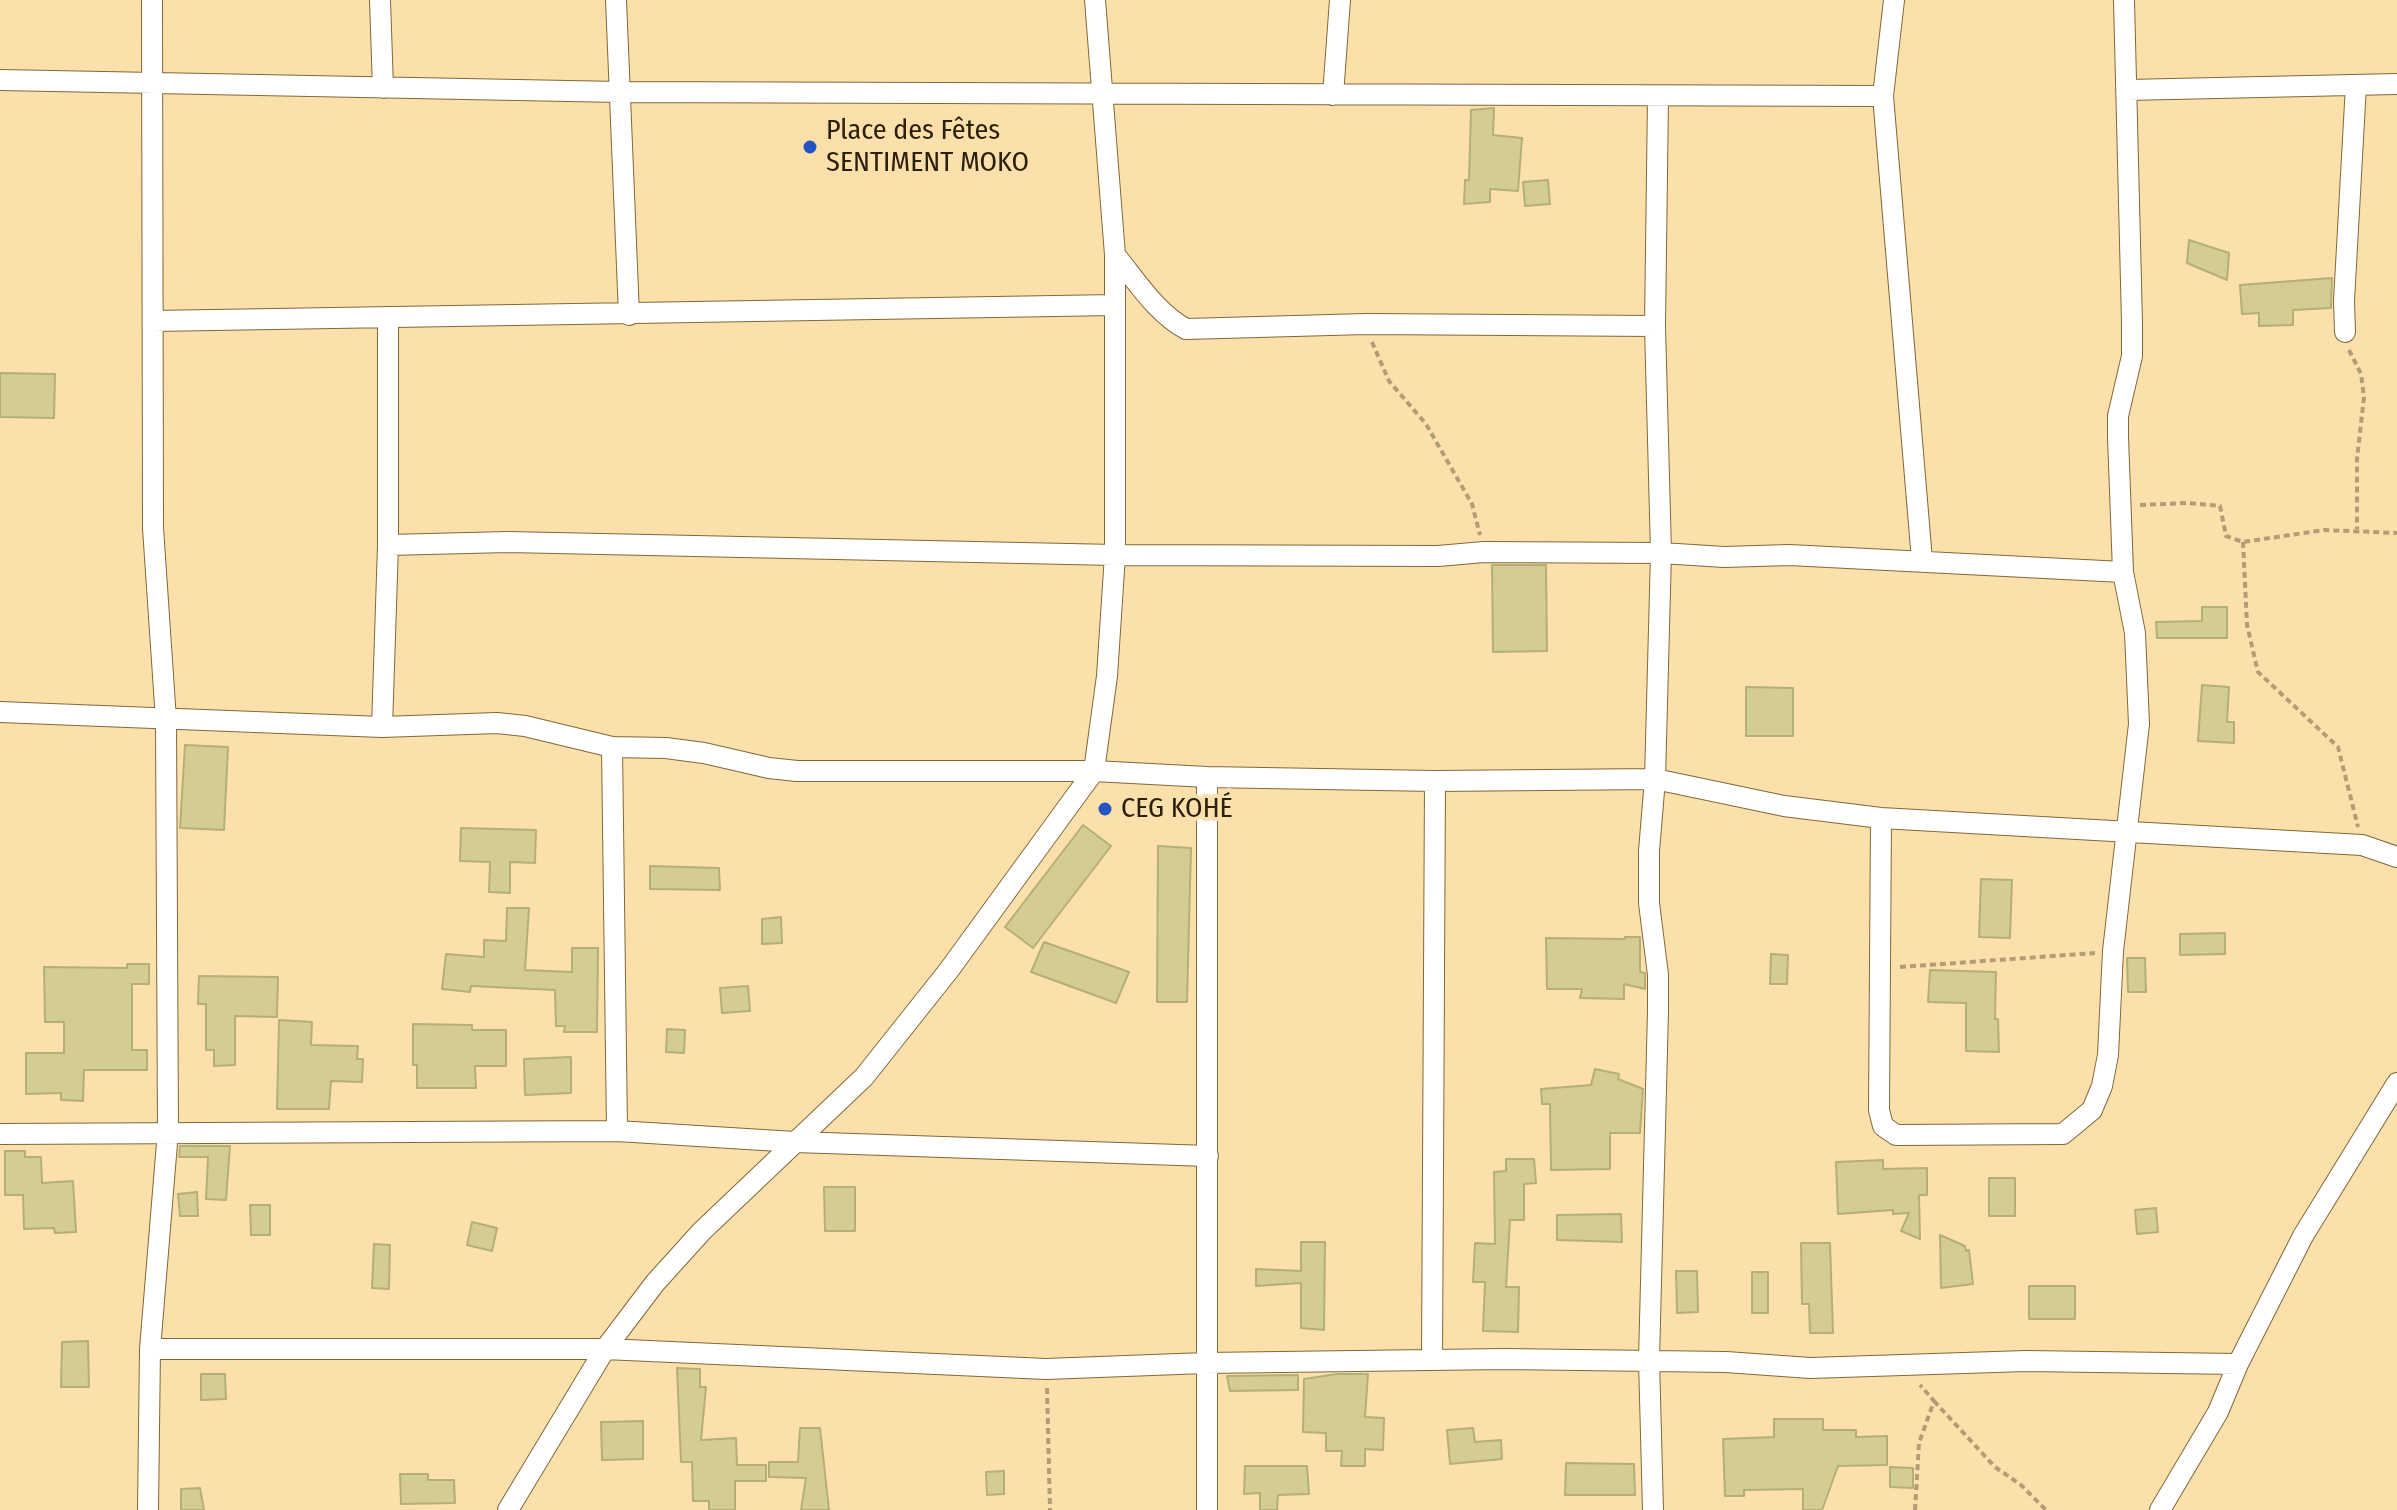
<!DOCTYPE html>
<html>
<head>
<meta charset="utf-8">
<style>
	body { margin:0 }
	canvas { display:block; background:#fce0ac }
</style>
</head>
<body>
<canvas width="2397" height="1510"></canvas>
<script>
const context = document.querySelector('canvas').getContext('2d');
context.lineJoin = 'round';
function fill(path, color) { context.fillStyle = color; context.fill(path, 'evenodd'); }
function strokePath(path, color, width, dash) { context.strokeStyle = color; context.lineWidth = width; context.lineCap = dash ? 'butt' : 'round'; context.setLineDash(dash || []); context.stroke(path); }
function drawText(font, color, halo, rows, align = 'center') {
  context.font = font + ' "Fira Sans Condensed",sans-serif'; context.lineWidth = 8; context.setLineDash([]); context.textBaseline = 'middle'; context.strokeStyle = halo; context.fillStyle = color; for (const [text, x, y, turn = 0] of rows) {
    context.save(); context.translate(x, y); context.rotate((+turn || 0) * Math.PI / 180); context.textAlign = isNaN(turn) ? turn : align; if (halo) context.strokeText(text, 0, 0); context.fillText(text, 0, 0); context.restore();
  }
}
const building = new Path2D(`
	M1494,108L1493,135L1522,138L1518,191L1490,189V202L1464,204L1465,180H1469L1471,110Z
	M1548,180L1550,204L1525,206L1523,182Z
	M2189,240L2229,253L2227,280L2187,263Z
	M2332,278L2331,308L2293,310V325L2259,326V313L2242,314L2240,285Z
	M0,373L55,374L54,418L0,417Z
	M1492,565H1546L1547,651L1493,652Z
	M2202,607H2227V638H2157L2156,622L2202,621Z
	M2202,685L2229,687L2227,722H2234V743L2198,741Z
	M1746,687L1793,688V736H1746Z
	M185,745L228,747L224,830L180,828Z
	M1083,825L1111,846L1033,948L1005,927Z
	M461,828L536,830L535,863L510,862V893L489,892L490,862L460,861Z
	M1158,846L1191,848L1187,1002H1157Z
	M650,866L719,868L720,890L650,889Z
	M1981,879L2012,880L2010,938L1979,937Z
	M507,908H529L525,970L572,972V948H598L597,1032H564L565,1026H556L555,990L471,986L470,992L442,989L446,954L484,957V940L506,941Z
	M781,917L782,943L762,944V919Z
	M2225,933V954L2180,955V934Z
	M1625,937H1640V972L1645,973V989L1624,984V999L1580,998L1582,989H1547L1546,938L1625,939Z
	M1044,942L1129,972L1116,1003L1031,972Z
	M1771,954L1788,955L1787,984H1770Z
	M2127,958H2145L2146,992H2128Z
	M127,964H149V984H132V1050H147V1070H84L83,1101L61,1100V1093L26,1094V1053H64V1022H45L44,967L127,968Z
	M1930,970L1996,972L1995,1019H1998L1999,1052L1966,1051V1003L1928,1002Z
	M199,976L278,977L277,1017L235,1016V1065L214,1066V1050H206V1004H198Z
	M748,986L750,1011L722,1013L720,988Z
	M279,1020L312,1022L311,1045L358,1046L357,1059H363L362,1082L331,1081L329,1109H277Z
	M413,1024L472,1025V1030H506V1066H475L476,1088H417V1065H413Z
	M667,1029L685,1030L684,1053L666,1052Z
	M571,1057V1093L525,1095L524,1059Z
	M1595,1069L1619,1074L1618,1079L1643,1089L1640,1133H1610V1169L1551,1170L1550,1104H1542L1541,1089L1591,1085Z
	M180,1146H230L226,1200L206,1199L208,1157H179Z
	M5,1151H25V1157H41L42,1183L73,1181L76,1232L55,1233L54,1228L24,1229L23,1195H5Z
	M1506,1159H1534L1536,1183L1524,1184V1220H1510L1506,1287H1519L1518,1332L1483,1331L1485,1282H1473L1475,1243L1495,1244L1494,1172L1506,1171Z
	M1883,1160V1169L1927,1168V1195H1919L1920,1239L1901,1231L1909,1213L1893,1214V1210L1838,1214L1836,1162Z
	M1989,1178H2015V1216H1989Z
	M824,1187H855V1231H825Z
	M197,1192L198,1216H180L178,1194Z
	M250,1205H270V1235H251Z
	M2156,1208L2158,1232L2137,1234L2135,1210Z
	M1621,1214L1622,1242L1557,1240V1215Z
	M472,1222L497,1228L492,1251L467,1245Z
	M1940,1235L1965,1246L1966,1251L1969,1250L1973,1284L1941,1288Z
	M1301,1242H1325L1324,1330L1301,1328V1283L1256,1286V1269L1301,1271Z
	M1801,1243H1830L1833,1333H1810L1809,1304H1802Z
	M374,1244L390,1245L389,1289L372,1288Z
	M1676,1271H1697L1698,1312L1677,1313Z
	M1752,1272H1768V1313H1752Z
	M2029,1286H2075V1319H2029Z
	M88,1341L89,1387H61L62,1342Z
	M677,1368L700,1369V1387H706L701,1440L736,1438L737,1465H766V1481H735V1510H709V1501H693L692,1462H681Z
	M201,1374H225L226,1399L201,1400Z
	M1337,1374H1368L1365,1417L1384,1418L1383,1450L1365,1449V1466H1341L1342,1451H1326V1433L1303,1432L1304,1379Z
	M1298,1375V1390L1230,1391L1227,1376Z
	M1774,1419H1823V1430H1856V1437L1887,1436V1465L1838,1466L1822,1510H1803V1489L1744,1490V1496H1725L1723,1439L1774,1437Z
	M643,1421V1459L602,1460L601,1422Z
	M800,1428H820L829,1510H801L806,1478L769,1477V1462H798Z
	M1473,1428L1475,1442L1501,1440L1502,1459L1450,1464L1447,1430Z
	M1566,1463L1634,1464L1635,1495H1565Z
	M1245,1466H1307L1309,1494L1278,1495L1277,1510H1260V1493L1244,1494Z
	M1890,1467L1913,1468V1488L1890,1487Z
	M1004,1471V1494L987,1495L986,1472Z
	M400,1474H428V1480H454L455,1503L401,1504Z
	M200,1488L204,1510H181V1489Z`);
fill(building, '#d3cd95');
strokePath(building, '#b4af77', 2);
const minor = new Path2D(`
	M380,0L383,88
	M616,0L629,315
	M1894,0L1883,96L1922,560
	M0,80L620,92L1883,96
	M2127,90L2397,84
	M1333,95L1340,0
	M1115,255C1136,280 1156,313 1186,329L1366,324L1655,326
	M153,321L1115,305
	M2345,332L2344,301L2356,85
	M388,545L508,542L1115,555L1438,556L1484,552L1661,553L1724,557L1789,555L2123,572
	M0,712L382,727L497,723L525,726L612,747L666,748L704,753L769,768L797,771H1094L1207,777L1435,781L1655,779L1784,806L1881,818L2362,845L2397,857
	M382,727L388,545V317
	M612,747L617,1131
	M1881,818L1879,1110L1883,1126L1896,1135L2063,1134L2092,1110L2102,1086L2108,1055L2113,951L2139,724L2135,633L2123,572L2118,437V416L2132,356V323L2124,0
	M0,1134L617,1131L795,1142L1208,1156
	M150,1349H605L1046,1369L1205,1363L1505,1359L1726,1362L1810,1368L2026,1361L2238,1364
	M1432,1360L1435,781
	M148,1510L150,1349L168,1131L166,720L153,528L152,0
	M508,1510L605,1349L655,1283L702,1231L864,1077L949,970L1094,771L1107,676L1115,555V255L1095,0
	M1207,1510V777
	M1653,1510L1649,1360L1658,1011V975L1649,903V851L1655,779L1661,553L1655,326L1658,97
	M2160,1510L2218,1412L2238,1364L2303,1236L2397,1083`);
strokePath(minor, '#816837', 22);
strokePath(new Path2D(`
	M1372,342L1389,381L1426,424L1472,504L1480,535
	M2349,350L2361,374L2364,397L2357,459V529
	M2140,505L2188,503L2220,506L2226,536L2243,542L2324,530L2397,533
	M2243,542L2247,625L2258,672L2338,747L2358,827
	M1900,967L2095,953
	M1047,1388L1050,1510
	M1934,1401L1995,1467L2021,1485L2046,1510
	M1915,1510L1919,1443L1934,1401L1920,1385`), '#b29d74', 4, [6, 4]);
strokePath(minor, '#fff', 20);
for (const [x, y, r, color] of [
	[810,147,8,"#2454c2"],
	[1105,809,8,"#2454c2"]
]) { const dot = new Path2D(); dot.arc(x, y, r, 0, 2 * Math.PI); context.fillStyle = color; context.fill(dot); strokePath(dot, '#fce0ac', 3); }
drawText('28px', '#2a200b', '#fce0ac', [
	["Place des Fêtes",826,131],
	["SENTIMENT MOKO",826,163],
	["CEG KOHÉ",1121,809]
], 'left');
</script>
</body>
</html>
